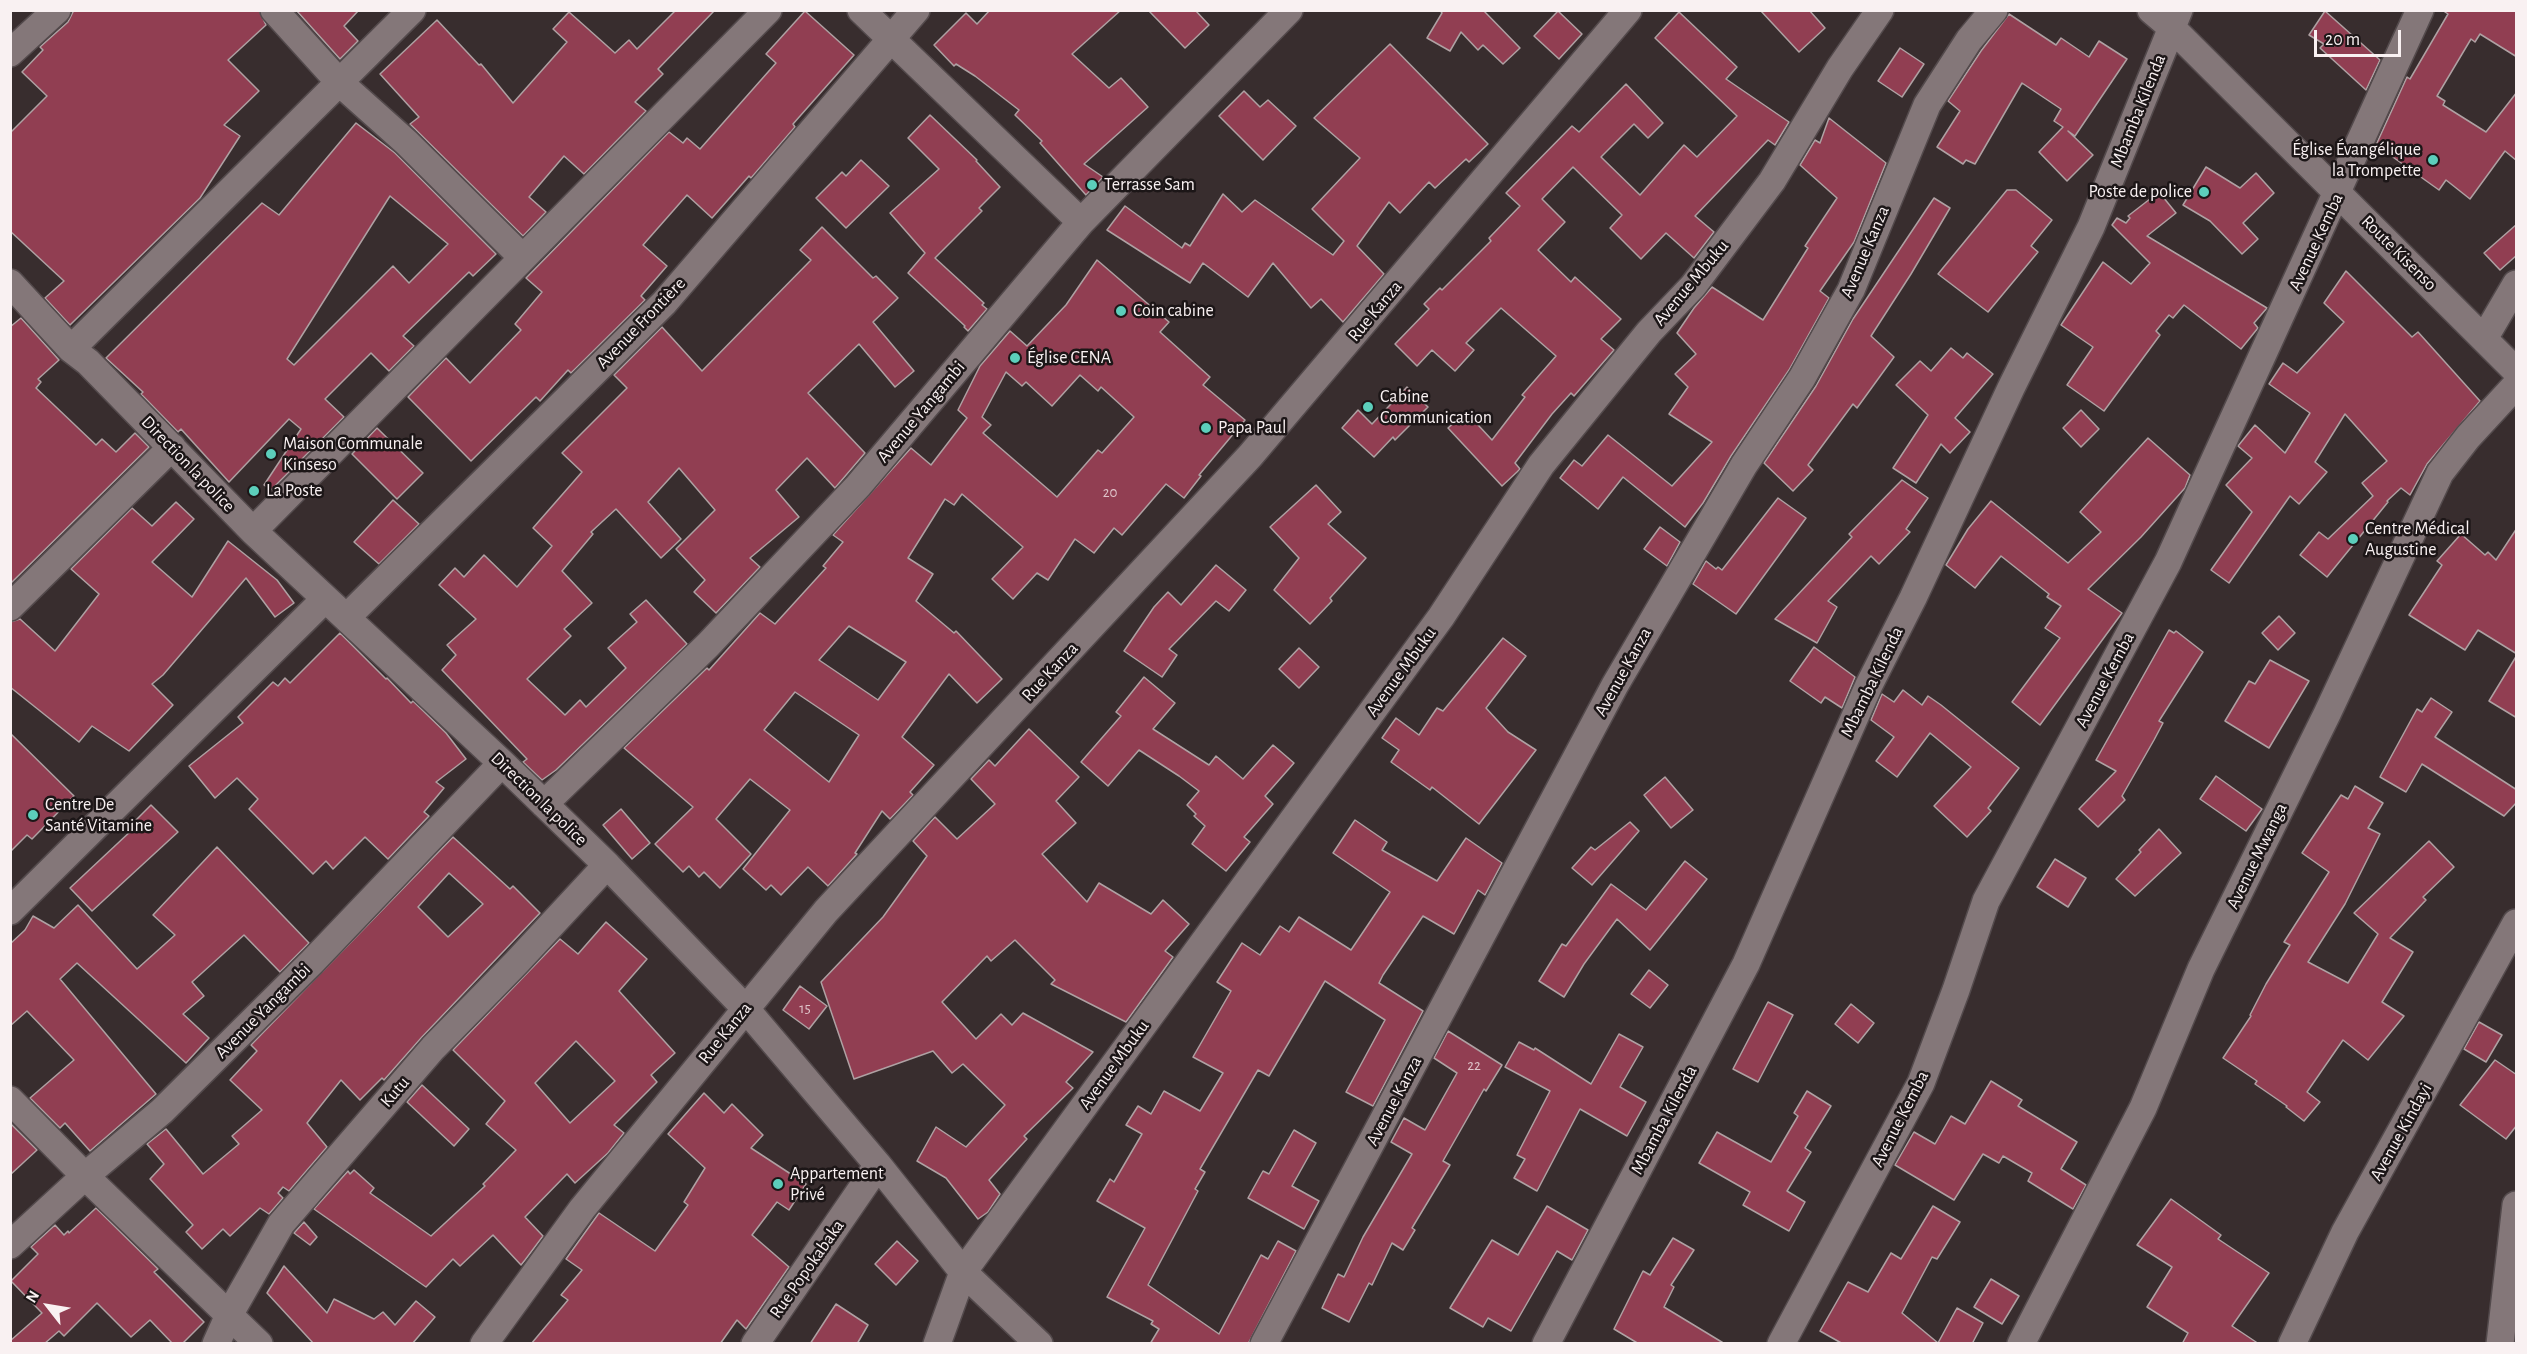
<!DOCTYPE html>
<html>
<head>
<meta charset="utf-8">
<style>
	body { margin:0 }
	#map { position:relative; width:2527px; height:1354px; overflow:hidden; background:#382d2e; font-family:"Alegreya Sans",sans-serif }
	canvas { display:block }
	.frame { position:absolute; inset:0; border:12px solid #f9f1f2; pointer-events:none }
	.north { position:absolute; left:18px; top:1276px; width:60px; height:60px; -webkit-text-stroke:4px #1c1617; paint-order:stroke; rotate:301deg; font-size:16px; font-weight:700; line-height:24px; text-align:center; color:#f9f1f2 }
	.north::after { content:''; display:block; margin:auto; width:21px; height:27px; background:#f9f1f2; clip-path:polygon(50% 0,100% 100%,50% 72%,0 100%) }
	.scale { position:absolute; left:2314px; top:30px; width:87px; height:27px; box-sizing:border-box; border:3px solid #f9f1f2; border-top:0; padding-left:8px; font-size:18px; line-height:21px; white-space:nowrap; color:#f9f1f2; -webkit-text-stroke:4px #1c1617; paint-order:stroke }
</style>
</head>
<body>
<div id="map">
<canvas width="2527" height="1354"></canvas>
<div class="frame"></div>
<div class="north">N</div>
<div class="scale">20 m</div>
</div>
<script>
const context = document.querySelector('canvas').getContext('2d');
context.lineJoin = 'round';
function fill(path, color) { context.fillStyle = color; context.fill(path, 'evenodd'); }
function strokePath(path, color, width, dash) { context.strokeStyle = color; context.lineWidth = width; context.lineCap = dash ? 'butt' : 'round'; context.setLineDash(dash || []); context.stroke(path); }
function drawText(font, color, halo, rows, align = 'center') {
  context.font = font + ' "Alegreya Sans",sans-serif'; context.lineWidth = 5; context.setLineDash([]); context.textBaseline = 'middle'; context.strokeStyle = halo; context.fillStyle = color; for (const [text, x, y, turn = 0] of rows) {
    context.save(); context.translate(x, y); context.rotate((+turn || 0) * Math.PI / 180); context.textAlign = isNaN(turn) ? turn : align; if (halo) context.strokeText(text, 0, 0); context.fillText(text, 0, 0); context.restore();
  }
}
const building = new Path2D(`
	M74,10H259L266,25L228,60L259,91L224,125L240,136L200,198L70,325L45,298L64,281L10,231V133L47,96L22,72L43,50L40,47L68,22Z
	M296,10H359L344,26L358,41L340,59Z
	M676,10H715L658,69L663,74L635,102L646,111L584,174L564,156L529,197L546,212L523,236L410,124L419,117L380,74L437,20L479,65L481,64L513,103L567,42L553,29L569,12L615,53L629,40L637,49Z
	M990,10H1121L1072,54L1109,88L1121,78L1148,107L1084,164L1103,177L1086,195L1040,143L1042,141L1015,115L1019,110L975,76L956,64L954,66L934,45L966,13L977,24Z
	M1148,10H1195L1209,25L1185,48Z
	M1440,10H1483L1520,48L1503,64L1483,45L1478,50L1461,32L1450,51L1427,38L1442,13Z
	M1760,10H1809L1825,28L1799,52Z
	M2442,10H2517V57L2480,34L2475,42L2471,39L2437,96L2445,101L2443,105L2486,132L2517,92V161L2505,151L2470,199L2446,180L2439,190L2376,145L2407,77L2410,79L2448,14Z
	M805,11L854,55L793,124L795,127L751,178L749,176L712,218L687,195L643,245L667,266L641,296L645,300L571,373L568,370L540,401L536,397L471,461L408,397L446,358L470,383L521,330L515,324L542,292L526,278L669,132L683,143L687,138L700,149L776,63L766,54Z
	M1558,11L1582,34L1559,59L1534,36Z
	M2325,11L2380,60L2366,90L2320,48L2324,44L2309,35Z
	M1679,12L1737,67L1726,79L1789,122L1775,145L1768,140L1695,216L1714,232L1694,258L1666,233L1641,259L1610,228L1622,215L1573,167L1542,199L1565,222L1538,250L1571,282L1575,277L1621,319L1601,339L1614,350L1574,396L1571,393L1552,414L1515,463L1520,469L1517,472L1502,486L1448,428L1466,412L1492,440L1525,397L1522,395L1556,356L1501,308L1466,343L1474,350L1455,371L1432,350L1417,366L1395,344L1429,309L1424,304L1440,288L1442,290L1491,241L1489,238L1520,206L1506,193L1572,126L1579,132L1626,84L1663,123L1648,138L1634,124L1601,157L1640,195L1684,145L1697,157L1737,116L1655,38Z
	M2009,14L2056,45L2061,38L2089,57L2099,41L2127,59L2075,136L2068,131L2093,155L2067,181L2039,152L2063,127L2054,121L2061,109L2022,83L1975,164L1966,160L1963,164L1937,147L1960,111L1948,101L1981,51Z
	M1390,44L1488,144L1469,162L1466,159L1435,188L1429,182L1400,213L1389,202L1357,246L1384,274L1343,322L1321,299L1311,308L1273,263L1248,297L1203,263L1190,283L1107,230L1125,206L1182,248L1185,243L1190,246L1223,194L1242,212L1255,200L1333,255L1344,241L1312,209L1360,158L1314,118Z
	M1900,48L1924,64L1902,97L1878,81Z
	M1244,91L1260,107L1268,100L1296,126L1263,160L1219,116Z
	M930,115L977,160L976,161L1000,187L979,208L982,211L935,258L984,303L982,305L987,309L968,331L964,327L965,326L908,273L925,253L890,213L939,169L908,138Z
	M1829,118L1886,163L1854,242L1820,291L1829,298L1789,370L1731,456L1703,503L1685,527L1623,477L1598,509L1560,478L1574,460L1582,466L1608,435L1672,486L1712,442L1669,414L1688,387L1675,374L1696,354L1677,333L1694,308L1712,287L1763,320L1808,248L1805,246L1837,198L1800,165L1815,140L1820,143Z
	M356,123L395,153L496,254L473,276L469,272L403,336L414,346L389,371L371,353L325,399L344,417L271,490L264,485L301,429L289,419L229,482L181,429L178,432L141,394L143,392L106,358L262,203L279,215ZM390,196L448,244L409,283L393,266L294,365L287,359Z
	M861,160L889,186L846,228L816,198L842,172L846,176Z
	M2206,167L2240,188L2256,173L2274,193L2243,223L2258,239L2242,254L2210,221L2183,205Z
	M2007,190H2016L2052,220L2031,246L2038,252L1988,312L1938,274Z
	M2159,192L2176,213L2147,236L2267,308L2254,323L2258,328L2241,349L2184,305L2173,318L2169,315L2156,331L2160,335L2104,411L2067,385L2093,347L2061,325L2103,262L2131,284L2150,263L2112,225L2117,218L2126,223L2130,218L2128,216Z
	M1934,198L1950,208L1911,274L1871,336L1894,357L1857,408L1853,404L1808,465L1813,470L1793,491L1764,463L1816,386L1853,319Z
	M2517,224V255L2500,270L2484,253Z
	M822,227L873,278L876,276L898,298L873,322L914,371L895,387L859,344L808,393L865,453L835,488L807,458L776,490L799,517L750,558L760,567L716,613L694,592L705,580L676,549L715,510L679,468L648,502L681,539L661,558L616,509L591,532L593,534L562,571L592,603L564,629L571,636L527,679L565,715L580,700L586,707L626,668L608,648L637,622L630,614L646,600L687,644L556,770L542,780L523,762L527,759L442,670L456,655L447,645L476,619L439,585L455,568L464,577L484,555L517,587L552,546L533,528L582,472L562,453L627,388L614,375L662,327L702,371L811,260L800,250Z
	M1097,260L1169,322L1160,332L1210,377L1203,385L1245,420L1199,475L1201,476L1184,498L1166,484L1122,535L1114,528L1094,553L1075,539L1048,580L1037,573L1013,599L992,579L1023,547L962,494L954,505L945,499L908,558L933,574L916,601L954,633L956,631L1002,679L977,703L949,674L902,737L934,765L910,792L913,795L890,819L882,811L855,853L857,854L828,886L808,867L781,895L771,885L766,890L743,869L790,810L750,779L716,819L751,854L720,888L704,872L699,877L689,866L683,872L655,844L693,807L624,748L707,668L709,670L760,613L775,624L826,568L823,566L843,542L833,535L911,448L931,465L967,418L958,410L980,366L1010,331L1027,346L1066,305ZM1006,372L1022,386L1026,382L1052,406L1080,375L1098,391L1101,387L1134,417L1102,453L1098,450L1057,497L983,433L991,425L982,417ZM849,626L906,662L878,700L819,660ZM795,692L859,735L829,782L764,730Z
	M2346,271L2412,337L2418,332L2480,401L2427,464L2410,495L2401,488L2387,501L2388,502L2327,577L2300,555L2319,532L2328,539L2373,496L2362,483L2387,461L2345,414L2315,462L2327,472L2299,504L2290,496L2229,583L2211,570L2252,512L2226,485L2252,458L2238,446L2255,425L2285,453L2310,413L2269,384L2283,363L2297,373L2344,322L2324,303Z
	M21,318L59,360L38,379L41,382L36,388L96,445L102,439L116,452L135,433L149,447L10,584V327Z
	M1951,348L1963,358L1967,353L1993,374L1955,418L1970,432L1950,453L1941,444L1916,483L1893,468L1928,415L1896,385L1920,361L1931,371Z
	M1407,387L1428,407L1395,440L1393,437L1374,457L1342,428L1358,410L1372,424Z
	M2081,410L2099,429L2081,447L2063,428Z
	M377,428L423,473L397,499L352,454Z
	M2148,438L2190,475L2185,488L2141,537L2088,589L2122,613L2040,725L2012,702L2060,638L2045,628L2061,606L2047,597L2049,594L2001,556L1975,588L1946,565L1968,529L1991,501L2068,563L2101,532L2080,512Z
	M1902,480L1928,498L1906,529L1910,532L1879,564L1871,556L1828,601L1837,607L1817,643L1775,619L1852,537L1849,534Z
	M1316,485L1341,512L1328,524L1366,558L1330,598L1332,601L1310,624L1274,590L1299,558L1270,527Z
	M1778,498L1806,518L1736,614L1693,584L1706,561L1716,569L1718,567L1722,570Z
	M393,500L419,524L379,564L354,542Z
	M176,502L194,519L152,562L192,597L228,541L277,580L294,603L275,617L246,578L163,675L152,684L173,705L129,751L92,726L79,742L10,687V622L20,619L55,651L99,594L71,569L132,508L152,526Z
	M1660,527L1680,542L1667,566L1644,549Z
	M2517,528V654L2478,630L2465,650L2409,615L2442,565L2437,561L2461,534L2485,555L2488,552L2496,560Z
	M1216,565L1246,590L1229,611L1216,601L1169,649L1177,655L1162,677L1124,651L1154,607L1168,592L1181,605Z
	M2279,616L2295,633L2278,650L2262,633Z
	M2169,630L2174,633L2176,631L2203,652L2159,721L2163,723L2154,740L2122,796L2125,800L2098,827L2079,809L2116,771L2096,760Z
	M340,633L386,679L387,678L411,703L413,701L446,733L466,759L436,782L444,788L424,812L429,816L388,859L365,837L333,869L326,861L313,874L249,809L258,799L237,778L215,798L189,766L243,723L238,717L273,682L278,686L285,678L290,683Z
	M1503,638L1526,656L1486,708L1508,732L1536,750L1479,824L1432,787L1430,790L1391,762L1399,750L1382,738L1396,718L1419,735L1437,708L1443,711Z
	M1814,647L1855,677L1842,708L1825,697L1821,703L1790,681Z
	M1299,648L1319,667L1299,688L1279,669Z
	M2517,655V718L2489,701Z
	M2270,660L2309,681L2269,748L2225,721L2249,681L2255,684Z
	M1144,677L1175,703L1153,729L1209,765L1216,756L1243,779L1273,745L1294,763L1265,796L1273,804L1244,837L1250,842L1226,871L1192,844L1205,826L1194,816L1196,814L1187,805L1199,791L1179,776L1139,750L1108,786L1081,762L1121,716L1116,712Z
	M1903,690L1922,705L1928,696L1941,705L2019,768L1988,808L1991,811L1967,837L1934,806L1971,767L1930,733L1897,777L1876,761L1894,737L1871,720L1882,694L1894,702Z
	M2431,698L2452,712L2435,737L2517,790V802L2504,816L2422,764L2406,792L2380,777L2417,709L2422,712Z
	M1029,729L1079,777L1056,801L1076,823L1042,854L1087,902L1099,883L1151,914L1163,900L1189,924L1165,951L1173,957L1126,1022L1051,984L1055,980L1015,940L991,961L987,956L942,1002L976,1039L1001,1014L1012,1025L1023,1013L1093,1052L1066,1082L1073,1088L1024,1136L1027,1139L989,1180L1000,1194L988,1212L978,1219L946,1178L917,1161L936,1127L966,1147L1005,1105L963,1064L952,1073L933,1051L854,1079L821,982L883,917L927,856L913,841L935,817L957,839L995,804L971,779L989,760L995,766Z
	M10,733L74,796L32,839L27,835L10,852Z
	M2216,776L2262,809L2246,831L2200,799Z
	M1665,777L1693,810L1671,828L1644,795Z
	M2355,786L2383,803L2368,828L2380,834L2345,904L2308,962L2348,983L2378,934L2354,913L2429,841L2454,867L2423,897L2426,900L2390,938L2413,952L2382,1002L2404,1016L2368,1060L2343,1040L2307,1092L2320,1102L2304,1121L2286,1107L2287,1106L2255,1084L2257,1081L2223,1058L2251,1016L2250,1015L2266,984L2290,945L2284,942L2329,872L2302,853L2341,795L2348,799Z
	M151,805L178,832L92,911L70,888L133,829L130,826Z
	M621,809L650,843L632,859L603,825Z
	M1355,820L1387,842L1382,850L1437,881L1466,838L1502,863L1485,895L1478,890L1454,934L1423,916L1383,975L1379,983L1423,1011L1373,1106L1346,1092L1385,1020L1325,981L1269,1076L1258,1070L1200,1169L1205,1172L1195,1189L1198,1191L1148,1285L1219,1334L1261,1255L1268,1259L1278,1241L1296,1251L1248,1344H1150L1159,1329L1151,1324L1153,1321L1107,1297L1145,1228L1097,1201L1110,1179L1114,1182L1142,1134L1126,1125L1138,1106L1151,1114L1164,1091L1200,1111L1223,1073L1193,1057L1231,991L1217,982L1242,943L1260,955L1280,926L1289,932L1299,917L1351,950L1390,892L1333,853Z
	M1630,822L1639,831L1592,885L1572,868L1591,847L1595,850Z
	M2159,829L2181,853L2135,896L2116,879L2141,852L2139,850Z
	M453,837L510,889L513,886L540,913L422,1037L384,1080L382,1078L360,1100L341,1080L307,1123L327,1147L289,1191L283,1187L278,1193L283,1198L269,1214L260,1208L230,1236L223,1229L202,1249L186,1232L193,1225L150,1179L164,1164L147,1144L166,1129L203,1174L239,1144L232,1136L262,1110L230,1080L257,1051L251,1045ZM449,873L483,904L448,937L418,907Z
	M217,847L309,943L280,972L244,935L192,982L204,996L183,1014L209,1038L186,1063L77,963L60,979L156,1094L90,1151L65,1123L60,1128L30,1098L74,1060L27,1011L10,1026V944L25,930L33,916L54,928L78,905L137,969L175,935L153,915Z
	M2055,859L2086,878L2068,907L2037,887Z
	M1685,861L1707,879L1650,950L1617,919L1584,964L1564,997L1539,981L1562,944L1566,946L1611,884L1646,910Z
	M606,922L647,959L619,991L675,1053L651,1075L657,1082L614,1125L624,1133L608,1153L575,1183L567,1174L525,1217L543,1236L525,1260L521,1265L493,1235L460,1266L453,1259L426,1287L314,1209L348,1171L350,1174L354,1170L374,1188L370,1193L431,1236L485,1186L483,1184L516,1150L486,1124L505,1101L453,1050L560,939L578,954ZM576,1041L615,1081L570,1123L535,1083Z
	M1649,970L1668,985L1650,1008L1631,994Z
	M800,986L827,1006L809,1029L783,1010Z
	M1768,1002L1793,1015L1758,1082L1733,1069Z
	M1851,1004L1874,1023L1858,1043L1835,1024Z
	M2479,1022L2502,1035L2486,1062L2464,1049Z
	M1448,1031L1502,1065L1486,1091L1484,1089L1443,1161L1450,1165L1412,1228L1415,1230L1403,1250L1392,1243L1372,1285L1369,1283L1349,1322L1322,1308L1338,1274L1344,1277L1363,1237L1412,1154L1391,1142L1404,1118L1425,1130L1457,1073L1434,1058Z
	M1619,1034L1643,1047L1620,1087L1646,1102L1627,1136L1580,1109L1537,1191L1514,1178L1525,1159L1517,1155L1550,1091L1505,1067L1519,1042L1534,1050L1535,1048L1591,1084Z
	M2495,1060L2517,1075V1125L2506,1139L2460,1105Z
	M1991,1081L2022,1100L2018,1106L2077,1142L2061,1169L2086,1185L2073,1209L2028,1181L2032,1173L2003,1156L1999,1163L1983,1154L1954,1200L1895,1165L1914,1132L1935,1144L1951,1116L1965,1124Z
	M422,1085L469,1129L454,1146L407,1102Z
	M1807,1091L1831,1106L1805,1148L1811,1152L1787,1191L1805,1202L1789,1231L1743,1205L1750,1192L1699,1163L1717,1132L1771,1162L1798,1116L1794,1113Z
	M704,1093L724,1113L732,1104L763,1135L751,1148L806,1184L789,1210L777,1202L752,1235L789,1267L746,1329L737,1320L720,1344H531L568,1300L561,1295L582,1270L566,1259L599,1213L655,1251L688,1205L684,1202L705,1168L668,1134Z
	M10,1123L37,1150L10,1175Z
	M1294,1130L1316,1143L1292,1186L1319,1201L1304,1229L1248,1198L1263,1171L1269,1174Z
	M2171,1199L2221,1235L2218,1239L2269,1273L2232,1326L2259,1344H2182L2188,1333L2147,1307L2172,1267L2137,1245Z
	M1547,1206L1588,1230L1572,1260L1557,1251L1511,1331L1488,1318L1483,1327L1450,1308L1492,1240L1518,1255Z
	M1933,1206L1960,1222L1937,1259L1932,1257L1902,1313L1938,1343L1957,1308L1983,1323L1972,1344H1843L1820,1331L1848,1282L1868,1292L1891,1253L1901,1259Z
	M96,1208L158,1269L154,1272L204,1322L182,1344H173L150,1320L131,1337L97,1303L64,1336L59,1331L44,1344H10V1341L42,1313L11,1281L38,1254L31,1247L55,1225L64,1235L68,1231L69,1233Z
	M304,1222L317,1237L310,1245L294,1233Z
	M1673,1238L1694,1250L1671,1285L1674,1287L1664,1307L1725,1344H1639L1614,1329L1643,1271L1650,1275Z
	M897,1241L918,1261L896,1285L875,1264Z
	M284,1266L327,1313L334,1299L374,1319L383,1312L395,1325L416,1301L435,1317L412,1344H314L267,1293Z
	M1991,1279L2019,1296L2002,1324L1974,1307Z
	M836,1304L868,1325L857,1344H810Z`);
fill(building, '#913e52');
strokePath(building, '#afa1a3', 1.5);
const minor = new Path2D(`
	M274,10L340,83L406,142L522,257
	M861,10L1081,222
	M2151,10L2171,27L2516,371
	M10,53L57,10
	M10,283L71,349L88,362L253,531L502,763L607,865L745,1008L878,1165L963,1272L1039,1344
	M2485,337L2516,284
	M71,349L412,10
	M253,531L768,10
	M10,607L172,447
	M347,617L664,303L916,10
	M544,804L708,645L858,486L1081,222L1289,10
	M10,911L325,599
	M10,1100L85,1176L259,1344
	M10,1245L85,1176L162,1111L312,962L502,763
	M216,1344L229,1315L281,1224L433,1048L516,963L607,865
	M484,1344L582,1209L826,911L1250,456L1628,10
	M755,1344L878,1165
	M937,1344L963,1272L1441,617L1541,465L1649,332L1693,286L1772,181L1840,68L1880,10
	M1264,1344L1615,685L1744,465L1802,378L1851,290L1927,105L1969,40L1994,10
	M1546,1344L1746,964L1869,685L1913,598L2011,388L2091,227L2179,10
	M1781,1344L1921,1083L1956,990L1986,901L2168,562L2420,10
	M2021,1344L2143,1108L2201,969L2327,714L2440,473L2468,437L2516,385
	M2292,1344L2345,1232L2516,923
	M2500,1344L2516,1205`);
strokePath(minor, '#534a4c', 30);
strokePath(minor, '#847779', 27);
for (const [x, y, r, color] of [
	[2433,160,6,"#5ccebb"],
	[1092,185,6,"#5ccebb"],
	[2204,192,6,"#5ccebb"],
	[1121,311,6,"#5ccebb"],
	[1015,358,6,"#5ccebb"],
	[1368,407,6,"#5ccebb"],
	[1206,428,6,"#5ccebb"],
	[271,454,6,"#5ccebb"],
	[254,491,6,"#5ccebb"],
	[2353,539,6,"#5ccebb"],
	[33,815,6,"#5ccebb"],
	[778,1184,6,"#5ccebb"]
]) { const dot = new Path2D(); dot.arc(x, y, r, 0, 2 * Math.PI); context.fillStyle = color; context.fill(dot); strokePath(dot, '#1c1617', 2); }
drawText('15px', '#dfc4ca', null, [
	["20",1110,492],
	["15",805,1008],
	["22",1474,1065]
]);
drawText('18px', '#f9f1f2', '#1c1617', [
	["Mbamba Kilenda",2138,111,-68],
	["Avenue Kemba",2316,242,-65],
	["Avenue Kanza",1865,252,-67],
	["Route Kisenso",2399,253,45],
	["Avenue Mbuku",1691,283,-50],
	["Rue Kanza",1375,311,-50],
	["Avenue Frontière",641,323,-46],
	["Avenue Yangambi",921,412,-50],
	["Direction la police",188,464,46],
	["Rue Kanza",1050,672,-47],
	["Avenue Mbuku",1401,672,-54],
	["Avenue Kanza",1623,672,-61],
	["Avenue Kemba",2105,680,-62],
	["Mbamba Kilenda",1872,682,-64],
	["Direction la police",539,799,44],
	["Avenue Mwanga",2257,856,-64],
	["Avenue Yangambi",263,1011,-45],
	["Rue Kanza",725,1033,-51],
	["Avenue Mbuku",1114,1065,-54],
	["Kutu",395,1092,-49],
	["Avenue Kanza",1394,1101,-62],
	["Avenue Kemba",1900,1119,-63],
	["Mbamba Kilenda",1664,1120,-62],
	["Avenue Kindayi",2401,1132,-61],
	["Rue Popokabaka",807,1269,-55]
]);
drawText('18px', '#f9f1f2', '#1c1617', [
	["Église Évangélique",2421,150,"right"],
	["la Trompette",2421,171,"right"],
	["Terrasse Sam",1104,185],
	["Poste de police",2192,192,"right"],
	["Coin cabine",1133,311],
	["Église CENA",1027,358],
	["Cabine",1380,397],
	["Communication",1380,418],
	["Papa Paul",1218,428],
	["Maison Communale",283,444],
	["Kinseso",283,465],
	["La Poste",266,491],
	["Centre Médical",2365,529],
	["Augustine",2365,550],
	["Centre De",45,805],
	["Santé Vitamine",45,826],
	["Appartement",790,1174],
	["Privé",790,1195]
], 'left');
</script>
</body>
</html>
